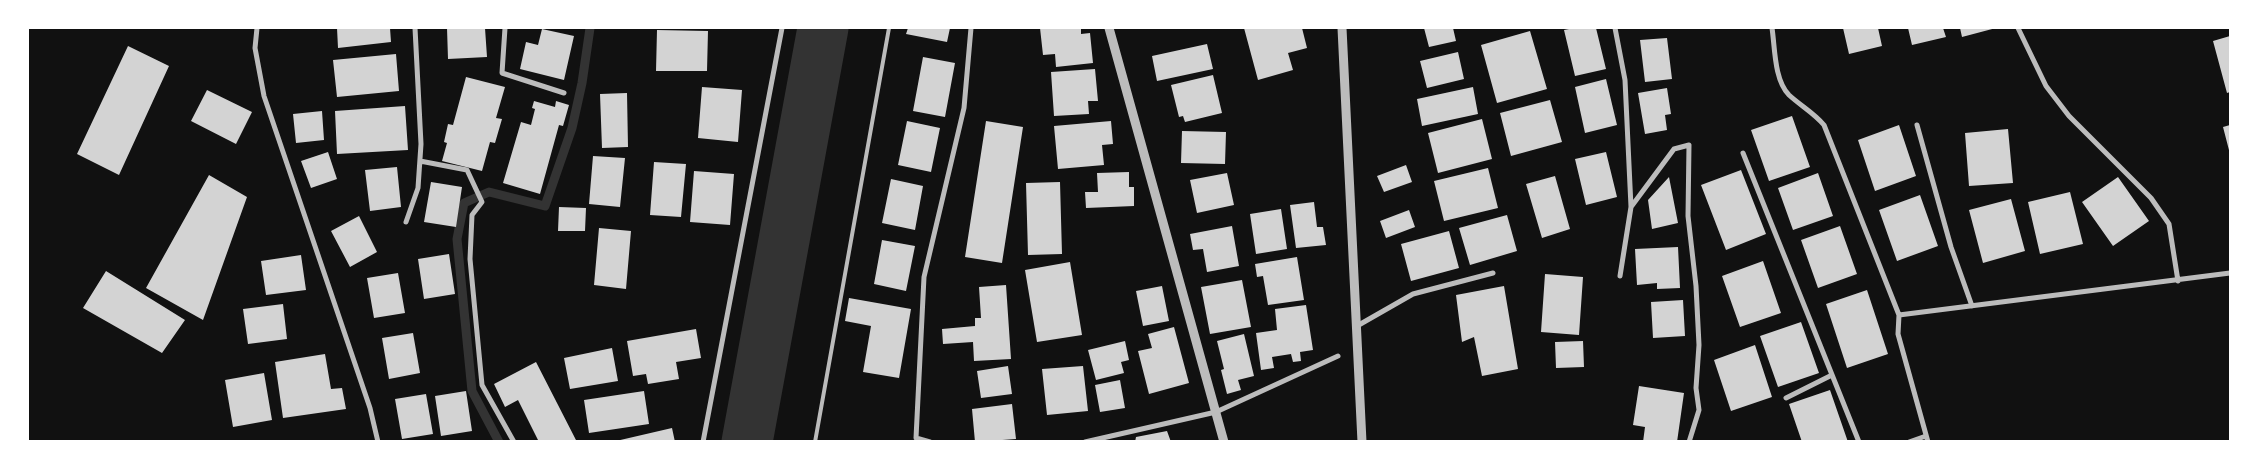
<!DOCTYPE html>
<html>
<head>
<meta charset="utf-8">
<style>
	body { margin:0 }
	#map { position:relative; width:2258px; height:469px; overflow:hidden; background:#111; font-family:Karla,sans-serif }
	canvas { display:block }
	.frame { position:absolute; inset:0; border:29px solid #fff; pointer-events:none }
</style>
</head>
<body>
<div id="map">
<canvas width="2258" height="469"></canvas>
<div class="frame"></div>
</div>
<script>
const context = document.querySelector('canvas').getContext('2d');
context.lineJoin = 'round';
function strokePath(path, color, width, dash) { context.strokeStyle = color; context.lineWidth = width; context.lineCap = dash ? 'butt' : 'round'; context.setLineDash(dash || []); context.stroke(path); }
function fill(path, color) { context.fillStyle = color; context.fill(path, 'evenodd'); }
strokePath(new Path2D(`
	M499,442L472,391L457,239L464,203L489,192L545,206L572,128L582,83L590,28`), '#333', 9);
strokePath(new Path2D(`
	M747,442L823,28`), '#333', 51);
fill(new Path2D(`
	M337,28H390L391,42L338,48Z
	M447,28H485L487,57L448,59Z
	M908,28H950L947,42L906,34Z
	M1040,28H1081V34L1090,33L1093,63L1056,67L1055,54L1043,55Z
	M1244,28H1302L1307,48L1288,53L1293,70L1258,80Z
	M1424,28H1453L1456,41L1429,47Z
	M1574,28H1596L1606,69L1575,76L1564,30Z
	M1843,28H1878L1882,46L1849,54Z
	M1908,28H1943L1946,37L1912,45Z
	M1960,28H1996L1962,37Z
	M542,29L574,36L564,80L520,69L526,42L538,45Z
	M657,30L708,31L707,71H656Z
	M1530,31L1547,89L1497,103L1481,45Z
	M2230,36V92L2227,93L2213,41Z
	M1667,38L1672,79L1645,82L1640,40Z
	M1207,44L1213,69L1157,81L1152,56Z
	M128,46L169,66L119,175L77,154Z
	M1458,52L1464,79L1427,88L1420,61Z
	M396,54L399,91L337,97L333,60Z
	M923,57L955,63L945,117L913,111Z
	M1095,69L1098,101H1088L1089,114L1054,116L1051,72Z
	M1213,75L1222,113L1185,122L1183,116L1179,117L1171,85Z
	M466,77L505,87L496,118L502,119L495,143L490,142L482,171L442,161L447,143L444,142L448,124L453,125Z
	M1606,79L1617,125L1585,133L1575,87Z
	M702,87L742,90L738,142L698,138Z
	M1473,87L1478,114L1422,126L1417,99Z
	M1667,88L1671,114L1665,115L1667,130L1645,134L1638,93Z
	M207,90L252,112L236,144L191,121Z
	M627,93L628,147L602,148L600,94Z
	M1550,100L1562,142L1511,156L1500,113Z
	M534,101L555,107L556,101L569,105L563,126L559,125L540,194L503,183L521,122L531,125L535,109L532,108Z
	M405,106L408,150L337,154L335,111Z
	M322,111L324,140L296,143L293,114Z
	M1792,116L1810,167L1769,181L1751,130Z
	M1482,119L1492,159L1438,173L1428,133Z
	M907,121L940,128L931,172L898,165Z
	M986,121L1023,127L1002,263L965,257Z
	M1111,121L1113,144L1102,145L1104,165L1058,169L1054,126Z
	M1899,125L1916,176L1875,191L1858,140Z
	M2230,125V154L2223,127Z
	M2008,129L2013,183L1969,186L1965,133Z
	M1182,131L1226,132L1225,164L1181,163Z
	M328,152L337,179L311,188L301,161Z
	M1606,152L1617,197L1586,205L1575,159Z
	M593,156L625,158L620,207L589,204Z
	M654,162L686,164L681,217L650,215Z
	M1406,165L1412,182L1384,192L1377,176Z
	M397,167L401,207L370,211L365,170Z
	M1488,168L1498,208L1444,221L1434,181Z
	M1741,170L1766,234L1726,250L1701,185Z
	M694,171L734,174L730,225L690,222Z
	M1129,172V187H1134V206L1086,208L1085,192H1098L1097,173Z
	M1227,173L1234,205L1197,213L1190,180Z
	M1818,173L1833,216L1793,230L1778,188Z
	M209,175L247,197L203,320L146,288Z
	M1555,176L1570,229L1542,238L1526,184Z
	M1669,177L1678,223L1652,229L1648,200Z
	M2118,177L2149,221L2113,246L2082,202Z
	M891,179L923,186L915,230L882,223Z
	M431,182L462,187L456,227L424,222Z
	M1060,182L1062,254L1028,255L1026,183Z
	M2070,192L2083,244L2040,254L2028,202Z
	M1920,195L1938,246L1897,261L1879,210Z
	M2011,199L2025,251L1983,263L1969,210Z
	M1314,202L1317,227H1323L1326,245L1296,248L1290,205Z
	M559,207L586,208L585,231H558Z
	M1281,209L1287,249L1256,254L1250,214Z
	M1409,210L1415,227L1386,238L1380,221Z
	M1507,215L1517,251L1470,265L1459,228Z
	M359,216L377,252L350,267L331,231Z
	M1232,226L1239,266L1207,272L1203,249L1193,250L1190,234Z
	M1840,226L1857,274L1818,288L1801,240Z
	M599,228L631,231L626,289L594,285Z
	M1449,231L1459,268L1411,281L1401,244Z
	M882,240L915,246L906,291L874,284Z
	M1678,247L1680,288L1657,289V283L1637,285L1635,249Z
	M449,254L455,294L424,299L418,259Z
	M301,255L306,290L266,295L261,261Z
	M1297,257L1304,300L1268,305L1263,276L1257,277L1255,264Z
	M1763,261L1781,313L1740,327L1722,276Z
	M1070,262L1082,335L1037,342L1025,270Z
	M106,271L185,320L162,353L83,308Z
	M398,273L405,313L374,318L367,278Z
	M1545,274L1583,277L1579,335L1541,332Z
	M1242,280L1251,327L1210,334L1201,287Z
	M1006,285L1011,359L974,361L973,342L943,344L942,329L975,326V318H981L979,287Z
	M1162,286L1169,321L1143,326L1136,291Z
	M1504,286L1518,369L1482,376L1474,337L1462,342L1456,295Z
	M1867,290L1888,354L1847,368L1826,304Z
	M849,298L911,309L899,378L863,372L871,326L845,321Z
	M1683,300L1685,336L1653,338L1651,302Z
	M283,304L287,339L248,344L243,309Z
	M1306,305L1313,350L1300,352L1301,361L1293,362L1291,354L1272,357L1274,368L1261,370L1256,333L1277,330L1275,309Z
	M1801,322L1819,373L1778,387L1760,336Z
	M1174,327L1189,383L1149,394L1138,351L1152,348L1148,334Z
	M696,329L701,358L676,362L679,379L648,384L646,374L633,376L627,341Z
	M413,333L420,373L389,379L382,338Z
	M1244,334L1254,376L1238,380L1241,390L1227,394L1221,370L1224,369L1217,341Z
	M1125,341L1129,360L1121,362L1124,373L1096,380L1088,350Z
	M1583,341L1584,367L1556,368L1555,342Z
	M1755,345L1772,397L1731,411L1714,360Z
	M612,348L618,381L570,389L564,358Z
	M325,354L331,389L342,388L346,409L283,418L275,362Z
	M536,362L577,442H539L518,400L505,407L494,384Z
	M1008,366L1012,394L981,398L977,371Z
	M1083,366L1088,411L1047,415L1042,369Z
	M264,373L272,420L233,427L225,380Z
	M1120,380L1125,408L1100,412L1095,385Z
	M1639,386L1684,393L1677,442H1643L1645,427L1633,425Z
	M1830,390L1848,442H1802L1789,404Z
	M466,391L472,431L441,436L435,396Z
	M644,391L649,424L589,433L584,400Z
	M426,394L433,434L402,439L395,399Z
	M1012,404L1016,439L975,442L972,409Z
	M672,428L675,442H617L616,441Z
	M1167,431L1171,442H1135L1136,437Z`), '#d3d3d3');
strokePath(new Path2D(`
	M815,442L889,28`), '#bcbcbc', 4);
strokePath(new Path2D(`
	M257,28L255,48L264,96L370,408L378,442
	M505,28L502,73L564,93
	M1615,28L1625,80L1631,207L1620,276
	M1772,28C1775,47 1774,80 1789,95C1801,106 1814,113 1824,125L1899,315L1898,334L1928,442
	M2018,28L2046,86L2069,116L2151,198L2169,224L2178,281
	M1917,125L1951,247L1972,306
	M1743,153L1859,442
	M420,161L467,170L482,202L472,215L470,259L482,385L514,442
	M1631,207L1674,149L1689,145L1688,216L1696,286L1699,345L1696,388L1699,410L1689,442
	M406,222L418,188L421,144L415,28
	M1899,315L2230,273
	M1357,326L1413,294L1493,273
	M1786,398L1832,375
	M703,442L782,28
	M930,442L916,438L924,277L964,108L971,28
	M1085,442L1216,412L1338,356
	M1909,442L1926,436`), '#bcbcbc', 5);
strokePath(new Path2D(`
	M1109,28L1224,442
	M1342,28L1362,442`), '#bcbcbc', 9);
</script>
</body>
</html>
